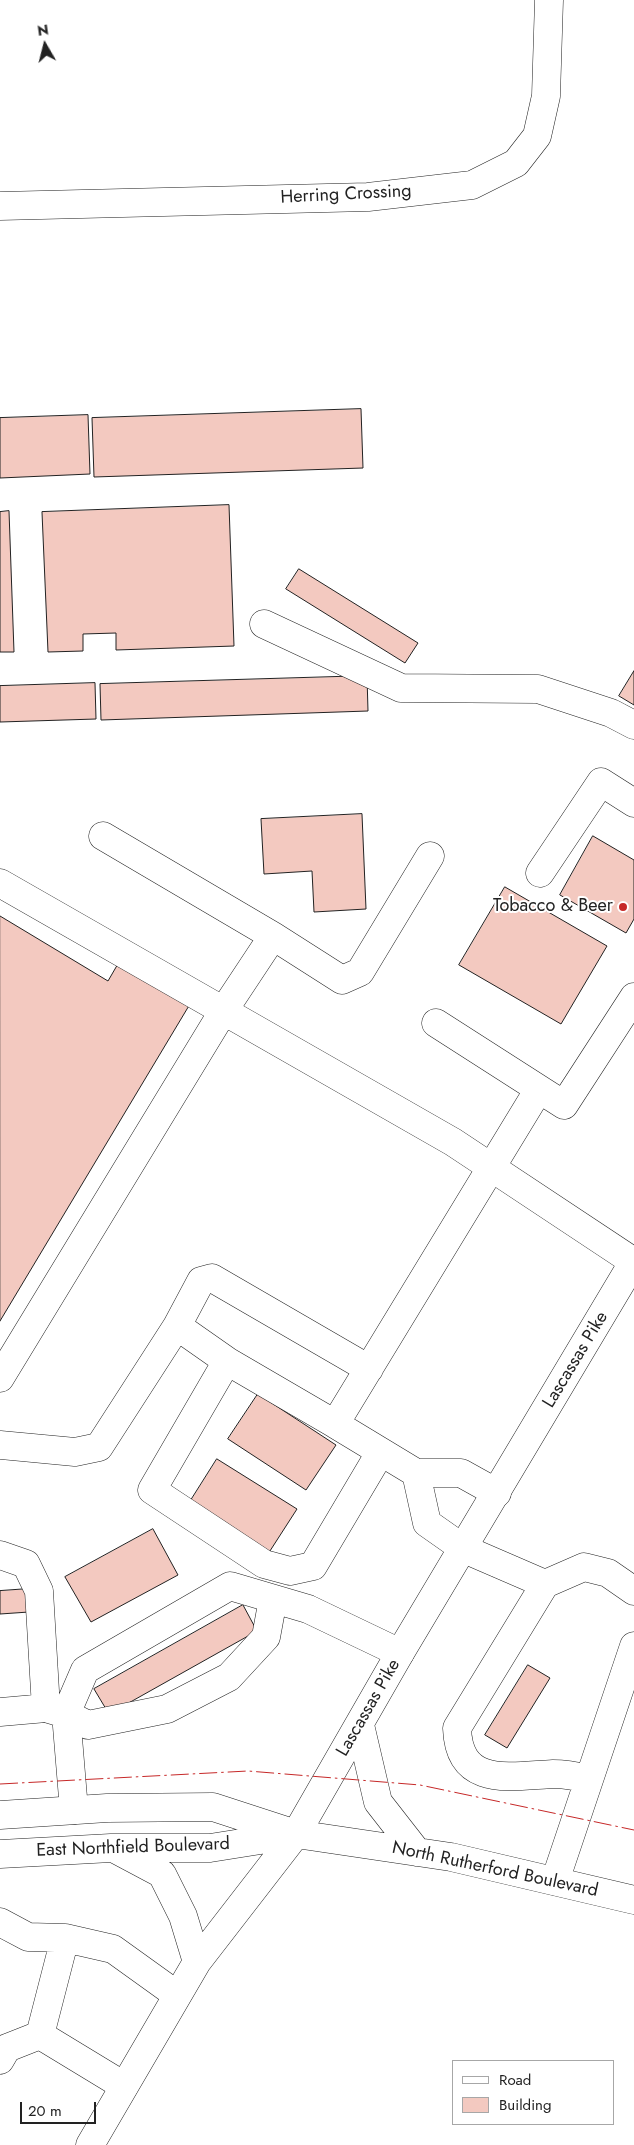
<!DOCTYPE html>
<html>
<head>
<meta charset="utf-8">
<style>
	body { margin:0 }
	#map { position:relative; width:634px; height:2145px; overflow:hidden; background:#fff; font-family:Jost,sans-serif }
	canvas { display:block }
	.legend { position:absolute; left:452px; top:2060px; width:162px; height:65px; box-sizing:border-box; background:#fff; border:1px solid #a7a7a7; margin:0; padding:6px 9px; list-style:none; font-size:15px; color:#222 }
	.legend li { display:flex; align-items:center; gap:10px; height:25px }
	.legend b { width:25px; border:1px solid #a7a7a7 }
	.north { position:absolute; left:20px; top:20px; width:50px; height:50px; -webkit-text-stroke:4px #fff; paint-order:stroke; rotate:352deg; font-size:14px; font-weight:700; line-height:20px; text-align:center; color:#222 }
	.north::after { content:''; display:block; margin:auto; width:18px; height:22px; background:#222; clip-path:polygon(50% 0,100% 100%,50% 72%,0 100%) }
	.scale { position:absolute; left:20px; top:2102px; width:76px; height:22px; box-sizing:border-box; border:2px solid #222; border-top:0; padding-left:6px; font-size:15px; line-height:18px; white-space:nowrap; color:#222; -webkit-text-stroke:4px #fff; paint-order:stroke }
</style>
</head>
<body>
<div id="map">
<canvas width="634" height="2145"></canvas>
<ul class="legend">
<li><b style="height:6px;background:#fff"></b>Road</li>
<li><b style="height:14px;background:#f3c9c0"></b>Building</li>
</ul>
<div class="north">N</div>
<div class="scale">20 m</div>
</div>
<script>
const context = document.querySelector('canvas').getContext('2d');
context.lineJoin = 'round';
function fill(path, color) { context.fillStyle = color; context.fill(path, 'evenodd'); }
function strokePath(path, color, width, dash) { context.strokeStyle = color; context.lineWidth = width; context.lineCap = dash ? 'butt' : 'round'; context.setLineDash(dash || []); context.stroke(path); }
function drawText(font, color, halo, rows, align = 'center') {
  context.font = font + ' Jost,sans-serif'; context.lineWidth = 4; context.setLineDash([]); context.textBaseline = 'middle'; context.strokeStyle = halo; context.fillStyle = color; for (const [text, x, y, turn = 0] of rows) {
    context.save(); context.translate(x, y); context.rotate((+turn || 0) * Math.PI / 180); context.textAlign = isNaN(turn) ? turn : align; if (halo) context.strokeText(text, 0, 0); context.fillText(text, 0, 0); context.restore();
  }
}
const building = new Path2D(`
	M361,409L363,468L94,477L92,418Z
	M88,415L90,474L0,478V418Z
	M229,505L234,646L116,650V633L83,634V651L48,652L42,512Z
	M9,511L14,652H0V512Z
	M299,569L418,643L405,663L286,589Z
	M634,671V705L619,696Z
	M367,676L368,711L101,720L100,684Z
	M95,683L96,719L0,722V686Z
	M362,814L366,909L314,912L312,871L264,874L261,819Z
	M593,836L634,860V919L626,933L560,895Z
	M505,887L607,946L561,1024L459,965Z
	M0,916L108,981L119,962L190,1004L0,1321Z
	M258,1394L336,1445L306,1490L228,1439Z
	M217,1459L297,1509L268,1554L188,1505Z
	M153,1529L178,1575L91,1622L65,1577Z
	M28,1589L29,1612L0,1614V1591Z
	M243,1605L257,1631L109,1714L94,1689Z
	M528,1665L550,1678L507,1748L485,1735Z`);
fill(building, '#f3c9c0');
strokePath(building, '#222', 1);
const minor = new Path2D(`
	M0,206L368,197L472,185L516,163L537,136L546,96L549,0
	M264,624L401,688L538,689L611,713L634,725
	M103,836L273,936
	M540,873L601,782L634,803
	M0,883L453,1142L634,1262
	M436,1023L539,1089
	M177,1326L201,1281L212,1278L369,1369
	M227,1361L152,1490L264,1564L290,1571L313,1566L380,1453
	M0,1378L224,1010L273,936L342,980L360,972L430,856
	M0,1445L75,1452L99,1447L177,1326L227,1361L335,1424
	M416,1473L427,1523L464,1549L545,1584
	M497,1493L461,1473H416L335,1424L539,1089L564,1105L634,997
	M0,1555L26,1564L39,1591L46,1708
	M0,1712L46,1708L66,1714L88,1725L167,1709L229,1677L266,1637L273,1599
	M588,1779C576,1776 565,1774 553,1774C510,1776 459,1788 457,1728L545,1584L584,1567L608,1573L634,1591
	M74,1810L66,1714L85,1670L230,1586L308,1609L400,1653
	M555,1881L634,1646
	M0,1922L28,1937L65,1938L113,1949L177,1995
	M40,2035L124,2086
	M0,2060L7,2048L40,2035L65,1938`);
const major = new Path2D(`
	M360,1725L378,1802L417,1852
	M0,1815L107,1808L213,1807L296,1834L451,1857L634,1900
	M115,1849L162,1874L183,1916L197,1962
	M0,1854L111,1848H210L292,1835
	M90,2145L197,1962L296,1834L400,1653L634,1261`);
strokePath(minor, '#222', 29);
strokePath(major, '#222', 29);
strokePath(minor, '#fff', 28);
strokePath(major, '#fff', 28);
strokePath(new Path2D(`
	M0,1784L248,1771L420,1785L634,1830`), '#c62828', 1, [18, 4, 2.5, 4]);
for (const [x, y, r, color] of [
	[623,907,5,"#c62828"]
]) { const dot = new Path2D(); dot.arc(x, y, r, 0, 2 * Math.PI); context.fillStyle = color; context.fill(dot); strokePath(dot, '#fff', 2); }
drawText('18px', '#222', '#fff', [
	["Herring Crossing",346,195,-3],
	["Lascassas Pike",576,1360,-59],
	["Lascassas Pike",369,1708,-60],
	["East Northfield Boulevard",133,1848,-2],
	["North Rutherford Boulevard",495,1870,12]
]);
drawText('18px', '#222', '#fff', [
	["Tobacco & Beer",613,907]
], 'right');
</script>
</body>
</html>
